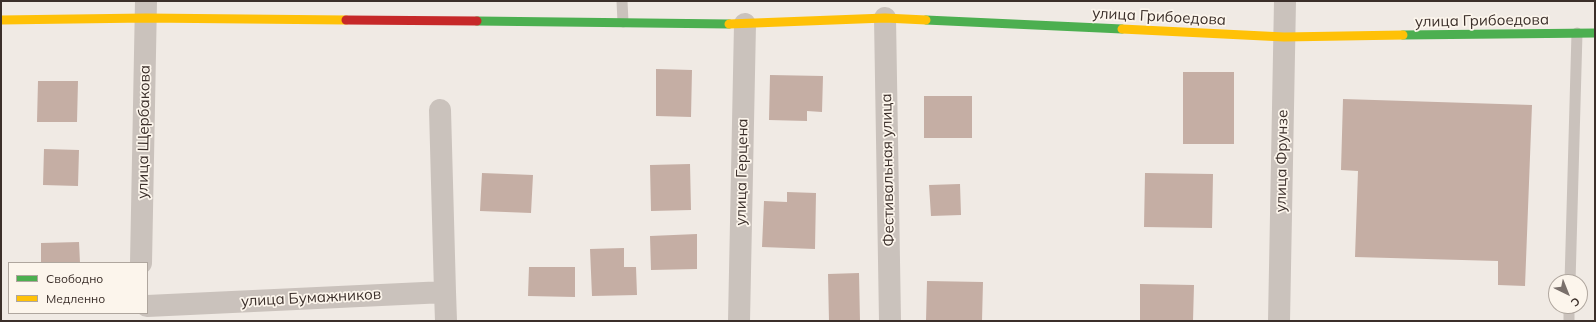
<!DOCTYPE html>
<html>
<head>
<meta charset="utf-8">
<style>
	body { margin:0 }
	#map { position:relative; width:1596px; height:322px; overflow:hidden; background:#f0eae4; font-family:Mulish,sans-serif }
	canvas { display:block }
	.frame { position:absolute; inset:0; border:2px solid #3b2f2a; pointer-events:none }
	.legend { position:absolute; left:8px; top:262px; width:140px; height:52px; box-sizing:border-box; background:#fcf5ec; border:1px solid #afa69e; margin:0; padding:5px 7px; list-style:none; font-size:12px; color:#3b2f2a }
	.legend li { display:flex; align-items:center; gap:8px; height:20px }
	.legend b { width:20px; border:1px solid #afa69e }
	.north { position:absolute; left:1548px; top:274px; width:40px; height:40px; box-sizing:border-box; background:#fcf5ec; border:1px solid #afa69e; border-radius:50%; rotate:137deg; font-size:11px; font-weight:700; line-height:16px; text-align:center; color:#3b2f2a }
	.north::after { content:''; display:block; margin:auto; width:14px; height:18px; background:#7a706b; clip-path:polygon(50% 0,100% 100%,50% 72%,0 100%) }
</style>
</head>
<body>
<div id="map">
<canvas width="1596" height="322"></canvas>
<div class="frame"></div>
<ul class="legend">
<li><b style="height:5px;background:#4caf50"></b>Свободно</li>
<li><b style="height:5px;background:#ffc107"></b>Медленно</li>
</ul>
<div class="north">С</div>
</div>
<script>
const context = document.querySelector('canvas').getContext('2d');
context.lineJoin = 'round';
function fill(path, color) { context.fillStyle = color; context.fill(path, 'evenodd'); }
function strokePath(path, color, width, dash) { context.strokeStyle = color; context.lineWidth = width; context.lineCap = dash ? 'butt' : 'round'; context.setLineDash(dash || []); context.stroke(path); }
function drawText(font, color, halo, rows, align = 'center') {
  context.font = font + ' Mulish,sans-serif'; context.lineWidth = 3.5; context.setLineDash([]); context.textBaseline = 'middle'; context.strokeStyle = halo; context.fillStyle = color; for (const [text, x, y, turn = 0] of rows) {
    context.save(); context.translate(x, y); context.rotate((+turn || 0) * Math.PI / 180); context.textAlign = isNaN(turn) ? turn : align; if (halo) context.strokeText(text, 0, 0); context.fillText(text, 0, 0); context.restore();
  }
}
fill(new Path2D(`
	M656,69L692,70L691,117L656,116Z
	M1183,72H1234V144H1183Z
	M770,75L823,76L822,112L807,111V121L769,120Z
	M38,81H78L77,122H37Z
	M924,96H972V138H924Z
	M1343,99L1532,105L1525,286L1498,285V261L1355,257L1358,171L1341,170Z
	M44,149L79,150L78,186L43,185Z
	M690,164L691,210L651,211L650,165Z
	M482,173L533,175L531,213L480,211Z
	M1145,173L1213,174L1212,228L1144,227Z
	M960,184L961,215L931,216L929,185Z
	M787,192L816,193L815,249L762,247L764,201L787,202Z
	M697,234V269L651,270L650,236Z
	M79,242L80,263H41V243Z
	M624,248V267H636L637,295L592,296L590,249Z
	M529,267H575V297L528,296Z
	M859,273L860,321H829L828,274Z
	M927,281L983,282L982,321H926Z
	M1140,284L1194,285L1193,321H1140Z`), '#c5aea4');
strokePath(new Path2D(`
	M622,1L623,22
	M1570,282L1577,33
	M1569,321V306`), '#cac2bc', 11);
strokePath(new Path2D(`
	M885,18L890,321
	M440,110L445,292
	M141,263L146,1
	M147,306L445,292L446,321
	M739,321L745,24
	M1279,321L1285,1`), '#cac2bc', 22);
strokePath(new Path2D(`
	M926,20L1122,29
	M477,21L729,24
	M1403,35L1595,33`), '#4caf50', 9);
strokePath(new Path2D(`
	M1,20L146,18L346,20
	M729,24L885,18L926,20
	M1122,29L1284,37L1403,35`), '#ffc107', 9);
strokePath(new Path2D(`
	M346,20L477,21`), '#c62828', 9);
drawText('15px', '#3b2f2a', '#fcf5ec', [
	["улица Грибоедова",1159,17,3],
	["улица Грибоедова",1482,21,-1],
	["улица Щербакова",144,132,-89],
	["улица Фрунзе",1282,161,-89],
	["Фестивальная улица",888,170,-91],
	["улица Герцена",742,172,-89],
	["улица Бумажников",311,298,-3]
]);
</script>
</body>
</html>
